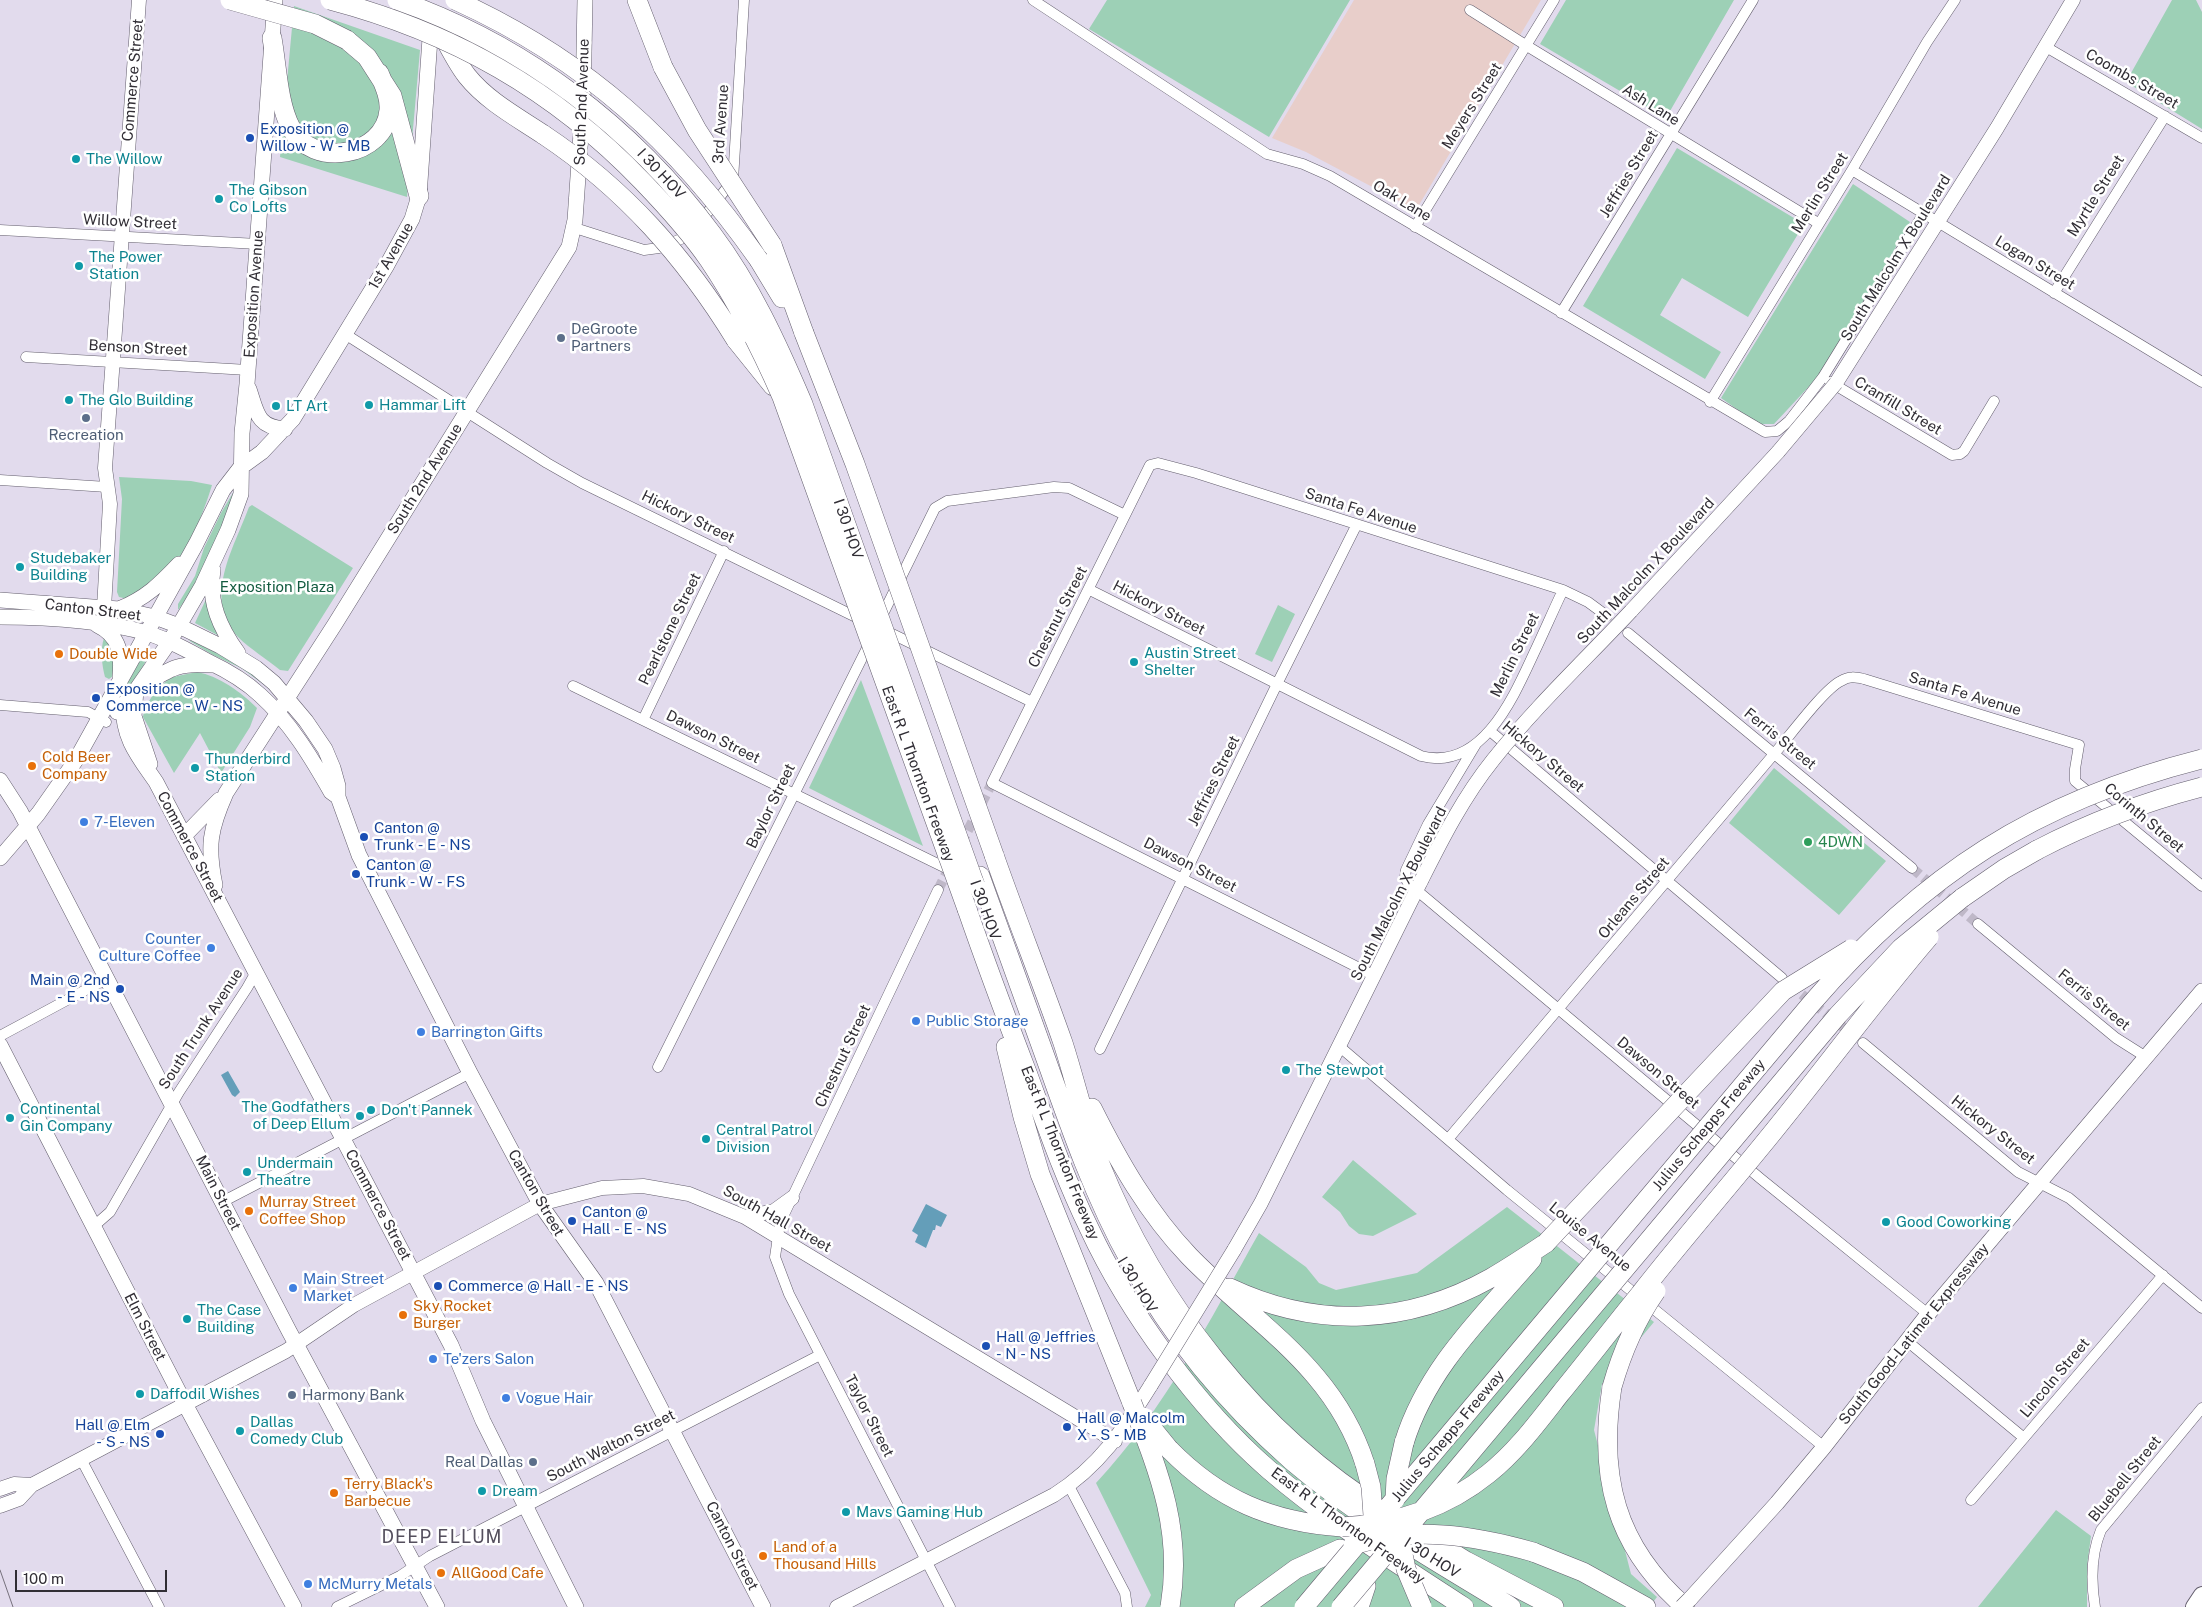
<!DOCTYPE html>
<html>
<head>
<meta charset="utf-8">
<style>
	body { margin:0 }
	#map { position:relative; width:2202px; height:1607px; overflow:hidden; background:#e2dbed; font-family:"Public Sans",sans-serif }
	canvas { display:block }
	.scale { position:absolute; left:15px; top:1570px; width:152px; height:22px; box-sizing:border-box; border:2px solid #312e35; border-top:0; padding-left:6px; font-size:15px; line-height:18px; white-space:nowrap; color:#312e35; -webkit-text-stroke:4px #fff; paint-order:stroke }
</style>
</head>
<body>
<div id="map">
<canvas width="2202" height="1607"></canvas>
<div class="scale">100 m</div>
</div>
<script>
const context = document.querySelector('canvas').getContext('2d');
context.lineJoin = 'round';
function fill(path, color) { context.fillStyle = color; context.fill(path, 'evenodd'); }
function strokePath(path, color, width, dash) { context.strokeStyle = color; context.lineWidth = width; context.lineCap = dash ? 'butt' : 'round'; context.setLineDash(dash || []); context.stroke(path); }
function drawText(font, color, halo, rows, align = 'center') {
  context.font = font + ' "Public Sans",sans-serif'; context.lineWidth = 5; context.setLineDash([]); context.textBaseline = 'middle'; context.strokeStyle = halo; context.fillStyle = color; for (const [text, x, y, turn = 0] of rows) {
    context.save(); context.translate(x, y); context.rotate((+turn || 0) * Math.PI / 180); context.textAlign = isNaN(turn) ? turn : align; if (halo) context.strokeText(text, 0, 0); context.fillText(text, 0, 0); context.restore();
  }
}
fill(new Path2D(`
	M1354,0H1541L1416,210L1306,152L1272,138Z`), '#e8ceca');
fill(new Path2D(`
	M1107,0H1350L1269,137L1089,29Z
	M1566,0H1734L1666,118L1540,44Z
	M2172,0H2196L2202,12V129L2126,82Z
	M294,6L420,50L407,197L280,157Z
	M1677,148L1804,224L1748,317L1682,278L1660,315L1721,352L1705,379L1583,306Z
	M1853,184L1910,222L1829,365L1774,424H1758L1721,398Z
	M119,477L191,481L212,485C205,508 190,550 172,566C159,578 142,588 128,599L119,597L117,592L122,499Z
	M234,491C231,516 195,591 178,610V604L195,576L204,548L221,513Z
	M252,505L353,568L288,671L280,670C267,659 250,649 238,637C202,598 234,548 249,507Z
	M207,597L221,637L195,623Z
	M1278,605L1295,614L1272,662L1255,654Z
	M104,638L116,651L113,676L109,679L105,677C102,666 100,649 104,638Z
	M188,640L195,642L250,670L270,689L241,668L213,655Z
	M150,649C148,664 122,698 112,710L142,657Z
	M197,672C219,676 241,692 257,708L250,727L221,773L200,733L174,773L143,717C145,703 160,683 173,677C180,675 189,674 197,672Z
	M861,680L923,846L809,788Z
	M1774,768L1886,861L1839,915L1729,823Z
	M1353,1160L1417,1214L1373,1236L1359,1234L1349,1226L1340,1212L1322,1197Z
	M1507,1207L1654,1322L1602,1384L1594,1430L1631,1574L1657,1597L1649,1607H1145L1151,1595L1096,1483C1165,1409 1210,1320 1259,1233L1306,1267L1319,1283L1336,1290L1417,1273Z
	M2056,1510L2091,1536L2087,1566V1607H1978Z`), '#9dd0b6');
fill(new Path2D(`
	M228,1071L240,1092L235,1097L232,1095L221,1075Z
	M926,1204L947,1215L941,1227L936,1225L935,1230H933L926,1248L915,1242L918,1235L912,1231Z`), '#649eb9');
strokePath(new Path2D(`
	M961,844L992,783
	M1912,868L1978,924
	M938,890L951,864
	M1790,985L1853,1035`), '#bfb8c8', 10, [10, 5]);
const minor = new Path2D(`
	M1033,0L1267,154L1303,164L1330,176L1765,432L1777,431L1789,421L1823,377L1924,213
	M1470,10L1527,46L1818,223
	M2046,47L2202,138
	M1852,170L2202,382
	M1415,227L1554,0
	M575,228L644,250L659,248L681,239L700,222L733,180L744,0
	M0,230L258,244
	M2054,293L2165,116
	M1561,313L1753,0
	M345,334L547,463L582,483L862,620
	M26,357L248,370
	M1830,382L1952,455L1960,454L1964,451L1994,401
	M1710,402L1852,170L1927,42L1955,0
	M0,480L107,487
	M1090,590L1421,756C1482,772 1514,696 1534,653C1544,632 1553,611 1563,590
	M880,620L935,508L947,501L1054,487L1069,488L1125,515
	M884,630L1032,702
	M1628,633L1912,868
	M573,686L948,869
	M0,705L88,712L106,722
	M643,720L724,551
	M1490,731L1782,978
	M1476,744L1428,824L1406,870L1405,877L1408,883L1761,1179L1928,1314
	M938,890L780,1223L775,1257L789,1294L950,1607
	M1978,924L2116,1038L2146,1057
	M1375,976L992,783L1150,465L1158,463L1196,473L1563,590L1588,602L1607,616
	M0,1036L106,979
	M1863,1043L2018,1172L2069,1198L2202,1308
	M1340,1047L1507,1190L1824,1447
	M1100,1049L1277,684L1356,526
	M658,1067L870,642
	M1449,1138L1774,754C1789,737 1824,689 1841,681C1849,676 1855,677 1864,679L2079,745L2075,769V781L2202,886
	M222,1202L470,1073
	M94,1226L110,1212L179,1092L247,988L256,972
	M1907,1341L2024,1438
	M81,1459L159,1607
	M1069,1486L1125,1593L1127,1607
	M1971,1500L2163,1275
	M337,1607L400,1576L430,1556L820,1355
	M2095,1607C2091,1582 2091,1554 2101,1530L2202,1408`);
const tertiary = new Path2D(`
	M1836,383L1997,128L2073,0
	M104,608L110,504L105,468L139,0
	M1631,611L1778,452
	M745,1217L774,1211L792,1198
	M1234,1250L1261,1203L1421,881
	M0,1489L14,1484L32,1485
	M0,1506L19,1499L32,1485L286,1351L354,1305L540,1204L602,1188L643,1186L689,1194L745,1217L1115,1441
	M837,1607L1054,1495C1100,1466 1123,1430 1151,1385`);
const secondary = new Path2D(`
	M249,389C257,413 257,427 285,429
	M213,570C208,602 220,628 238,653
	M0,600L119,609L155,617L179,626L220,646L256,668L274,683L306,721L325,749L333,768L338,786V797L359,855L470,1073L540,1204L596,1283L763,1607
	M119,609C146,598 159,585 179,564
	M0,617C48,617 101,620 147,633C169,640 189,651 209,662C228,671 244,680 260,695C290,722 311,757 331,792L338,797
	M97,625C120,636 122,654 120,677
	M144,685C172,667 179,663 213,665
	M136,690L134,716L150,764
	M123,705C123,739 138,756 156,782L451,1345L483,1421L576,1607
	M117,712L136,690L170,641L202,586L228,530L241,494L242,433L247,384L275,0
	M0,780L20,811L289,1331L437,1607
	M184,836L219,800
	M0,858L38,814L76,760L196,544L223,490L240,468L262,452L293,419L387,265L412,219L419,196L431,24
	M215,885C207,846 210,829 226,793L335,624L569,247L575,220L583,104L585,0
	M0,1045L185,1404L294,1607
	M1690,1599L1777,1503L1824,1447L1928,1314L2202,991`);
const primary = new Path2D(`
	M2194,1607L2202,1595`);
const motorway = new Path2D(`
	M637,0L663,67
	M432,15C443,34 453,58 467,76C487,101 517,117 544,135
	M272,38C277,66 278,104 291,128C312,169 385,157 389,110C390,97 384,85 379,73
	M347,40L367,57L392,96L419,196
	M772,245L804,333
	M759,260L782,298
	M736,340L773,386
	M994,855C1016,918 1041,980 1063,1043C1076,1083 1085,1125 1100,1164C1155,1301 1258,1434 1385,1512
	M980,876C1002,938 1025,1000 1047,1062C1071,1130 1095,1198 1130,1261C1171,1336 1228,1405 1292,1461C1359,1518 1436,1561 1511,1607
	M1962,898L2004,869L2037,850
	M967,909C986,964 1007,1020 1028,1075C1047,1127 1065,1179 1089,1228C1128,1312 1198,1408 1268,1469C1328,1521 1397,1563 1464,1607
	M1006,1047L1023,1117L1040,1174L1132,1403
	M1092,1108C1119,1162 1148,1213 1189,1256C1256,1325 1334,1367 1365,1464
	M1230,1288C1317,1329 1407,1325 1491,1278C1510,1267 1528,1255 1546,1243
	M1612,1387C1598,1476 1615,1546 1685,1607
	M1404,1443C1427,1368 1483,1316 1532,1259
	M1169,1449C1219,1500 1271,1522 1342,1527
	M1417,1531L1466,1561L1554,1607
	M1533,1552L1583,1572L1646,1607
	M1244,1607L1296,1569L1340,1549
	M1359,1607L1366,1586`);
strokePath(minor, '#635e6d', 11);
strokePath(tertiary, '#635e6d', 15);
strokePath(secondary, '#635e6d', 16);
strokePath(primary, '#635e6d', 18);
strokePath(motorway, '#635e6d', 20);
strokePath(minor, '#fff', 10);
strokePath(tertiary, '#fff', 14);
strokePath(secondary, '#fff', 15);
strokePath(primary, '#fff', 16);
strokePath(motorway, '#fff', 19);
strokePath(new Path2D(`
	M0,1570L13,1607`), '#76717c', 1);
const tertiaryBridge = new Path2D(`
	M1778,452L1836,383
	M1421,881C1442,839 1464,796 1493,760C1535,707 1585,660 1631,611
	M1151,1385L1234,1250`);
const secondaryBridge = new Path2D(`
	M1682,1607L1690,1599`);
const motorwayBridge = new Path2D(`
	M230,0L315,24L347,40
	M330,0C452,32 555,90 643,182C666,206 690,232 709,260C738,303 761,349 782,397L967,909
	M397,0C523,44 633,127 712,234C751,286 778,345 803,404L975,885
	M455,0C587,60 676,142 759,260
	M663,67L697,130L772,245
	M544,135C625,189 685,257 736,340
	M804,333L855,464L994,855
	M2037,850C2089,823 2144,802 2202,787
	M1546,1243L1783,991L1851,949
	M1612,1387C1622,1352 1635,1321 1656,1291
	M1132,1403C1159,1472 1183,1531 1170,1607
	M1143,1417L1169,1449
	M1365,1464L1371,1487L1374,1530
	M1395,1500L1396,1479L1404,1443
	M1342,1527C1396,1524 1446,1508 1488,1474C1516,1452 1538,1422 1560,1394C1587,1361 1613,1327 1640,1294C1679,1244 1720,1197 1760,1148C1817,1079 1870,1006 1929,937
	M1398,1530L1406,1569L1422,1607
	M1353,1545C1414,1526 1473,1535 1533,1552
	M1304,1607L1811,1004C1923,874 2036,801 2202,759
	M1341,1607L1838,1015L1901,948L1962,898`);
strokePath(tertiaryBridge, '#635e6d', 15, []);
strokePath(secondaryBridge, '#635e6d', 16, []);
strokePath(motorwayBridge, '#635e6d', 20, []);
strokePath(tertiaryBridge, '#fff', 14);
strokePath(secondaryBridge, '#fff', 15);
strokePath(motorwayBridge, '#fff', 19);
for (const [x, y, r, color] of [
	[250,138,5,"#1a4fb4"],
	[76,159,5,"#0f9aa8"],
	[219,199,5,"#0f9aa8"],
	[79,266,5,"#0f9aa8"],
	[561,338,5,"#5c6f8a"],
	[69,400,5,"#0f9aa8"],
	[369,405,5,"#0f9aa8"],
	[276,406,5,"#0f9aa8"],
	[86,418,5,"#5c6f8a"],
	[20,567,5,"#0f9aa8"],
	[59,654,5,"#e8710a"],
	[1134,662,5,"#0f9aa8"],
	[96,698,5,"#1a4fb4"],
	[32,766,5,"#e8710a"],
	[195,768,5,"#0f9aa8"],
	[84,822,5,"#3f7fe0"],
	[364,837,5,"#1a4fb4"],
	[1808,842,5,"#2e9e5b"],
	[356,874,5,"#1a4fb4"],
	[211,948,5,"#3f7fe0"],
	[120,989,5,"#1a4fb4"],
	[916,1021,5,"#3f7fe0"],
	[421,1032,5,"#3f7fe0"],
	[1286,1070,5,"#0f9aa8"],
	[371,1110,5,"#0f9aa8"],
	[360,1116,5,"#0f9aa8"],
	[10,1118,5,"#0f9aa8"],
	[706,1139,5,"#0f9aa8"],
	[247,1172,5,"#0f9aa8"],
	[249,1211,5,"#e8710a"],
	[572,1221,5,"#1a4fb4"],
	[1886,1222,5,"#0f9aa8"],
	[438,1286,5,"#1a4fb4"],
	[293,1288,5,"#3f7fe0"],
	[403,1315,5,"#e8710a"],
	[187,1319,5,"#0f9aa8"],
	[986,1346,5,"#1a4fb4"],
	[433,1359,5,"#3f7fe0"],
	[140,1394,5,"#0f9aa8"],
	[292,1395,5,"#5c6f8a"],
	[506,1398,5,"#3f7fe0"],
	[1067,1427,5,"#1a4fb4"],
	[240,1431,5,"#0f9aa8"],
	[160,1434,5,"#1a4fb4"],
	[533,1462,5,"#5c6f8a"],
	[482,1491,5,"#0f9aa8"],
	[334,1493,5,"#e8710a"],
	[846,1512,5,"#0f9aa8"],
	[763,1556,5,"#e8710a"],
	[441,1573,5,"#e8710a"],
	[308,1584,5,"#3f7fe0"]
]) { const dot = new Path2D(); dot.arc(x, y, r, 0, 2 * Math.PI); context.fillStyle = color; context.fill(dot); strokePath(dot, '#fff', 2); }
drawText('15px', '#312e35', '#fff', [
	["Coombs Street",2132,79,30],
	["Commerce Street",133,80,-85],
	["South 2nd Avenue",582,102,-88],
	["Ash Lane",1651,105,32],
	["Meyers Street",1472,106,-58],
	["3rd Avenue",721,124,-86],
	["I 30 HOV",661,174,47],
	["Jeffries Street",1629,174,-59],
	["Merlin Street",1820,193,-58],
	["Myrtle Street",2096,196,-58],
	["Oak Lane",1402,201,31],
	["Willow Street",130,222,3],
	["1st Avenue",391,256,-60],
	["South Malcolm X Boulevard",1896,258,-58],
	["Logan Street",2035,263,31],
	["Exposition Avenue",254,294,-86],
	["Benson Street",138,348,3],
	["Cranfill Street",1898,406,31],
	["South 2nd Avenue",425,479,-58],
	["Santa Fe Avenue",1361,511,18],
	["Hickory Street",688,517,26],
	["I 30 HOV",848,529,71],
	["South Malcolm X Boulevard",1646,571,-47],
	["Hickory Street",1159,608,27],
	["Canton Street",93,610,7],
	["Chestnut Street",1058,617,-63],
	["Pearlstone Street",670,629,-64],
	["Merlin Street",1515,655,-64],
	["Santa Fe Avenue",1965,694,17],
	["Dawson Street",713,737,26],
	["Ferris Street",1780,739,39],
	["Hickory Street",1543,757,40],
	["East R L Thornton Freeway",918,774,70],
	["Jeffries Street",1214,781,-64],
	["Baylor Street",771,806,-64],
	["Corinth Street",2144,818,40],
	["Commerce Street",190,847,62],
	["Dawson Street",1190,865,27],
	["South Malcolm X Boulevard",1399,894,-63],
	["Orleans Street",1634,898,-50],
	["I 30 HOV",985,910,70],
	["Ferris Street",2094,1000,39],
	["South Trunk Avenue",201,1029,-57],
	["Chestnut Street",843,1056,-65],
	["Dawson Street",1658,1073,40],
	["Julius Schepps Freeway",1709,1125,-50],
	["Hickory Street",1993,1130,38],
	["East R L Thornton Freeway",1060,1153,68],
	["Main Street",218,1193,63],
	["Canton Street",536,1193,60],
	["Commerce Street",378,1205,62],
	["South Hall Street",777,1219,29],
	["Louise Avenue",1590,1237,39],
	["I 30 HOV",1137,1285,59],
	["Elm Street",145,1327,63],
	["South Good-Latimer Expressway",1914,1334,-51],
	["Lincoln Street",2055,1378,-50],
	["Taylor Street",869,1416,63],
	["Julius Schepps Freeway",1448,1436,-50],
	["South Walton Street",611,1446,-27],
	["Bluebell Street",2125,1479,-51],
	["East R L Thornton Freeway",1348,1526,36],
	["Canton Street",732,1546,63],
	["I 30 HOV",1432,1558,32]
]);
drawText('15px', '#164399', '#fff', [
	["Exposition @",260,129],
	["Willow - W - MB",260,146],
	["Exposition @",106,689],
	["Commerce - W - NS",106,706],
	["Canton @",374,828],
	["Trunk - E - NS",374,845],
	["Canton @",366,865],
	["Trunk - W - FS",366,882],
	["Main @ 2nd",110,980,"right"],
	["- E - NS",110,997,"right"],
	["Canton @",582,1212],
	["Hall - E - NS",582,1229],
	["Commerce @ Hall - E - NS",448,1286],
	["Hall @ Jeffries",996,1337],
	["- N - NS",996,1354],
	["Hall @ Malcolm",1077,1418],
	["X - S - MB",1077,1435],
	["Hall @ Elm",150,1425,"right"],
	["- S - NS",150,1442,"right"]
], 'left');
drawText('15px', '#0d838f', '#fff', [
	["The Willow",86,159],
	["The Gibson",229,190],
	["Co Lofts",229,207],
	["The Power",89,257],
	["Station",89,274],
	["The Glo Building",79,400],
	["Hammar Lift",379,405],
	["LT Art",286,406],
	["Studebaker",30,558],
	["Building",30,575],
	["Austin Street",1144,653],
	["Shelter",1144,670],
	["Thunderbird",205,759],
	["Station",205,776],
	["The Stewpot",1296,1070],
	["The Godfathers",350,1107,"right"],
	["of Deep Ellum",350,1124,"right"],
	["Continental",20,1109],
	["Gin Company",20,1126],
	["Don't Pannek",381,1110],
	["Central Patrol",716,1130],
	["Division",716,1147],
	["Undermain",257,1163],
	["Theatre",257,1180],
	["Good Coworking",1896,1222],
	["The Case",197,1310],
	["Building",197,1327],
	["Daffodil Wishes",150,1394],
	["Dallas",250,1422],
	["Comedy Club",250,1439],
	["Dream",492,1491],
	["Mavs Gaming Hub",856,1512]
], 'left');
drawText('15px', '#4e5e75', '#fff', [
	["DeGroote",571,329],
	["Partners",571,346],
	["Recreation",86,435,"center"],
	["Harmony Bank",302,1395],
	["Real Dallas",523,1462,"right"]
], 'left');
drawText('15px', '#125a3f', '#fff', [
	["Exposition Plaza",277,587]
]);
drawText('15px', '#c56008', '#fff', [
	["Double Wide",69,654],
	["Cold Beer",42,757],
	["Company",42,774],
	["Murray Street",259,1202],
	["Coffee Shop",259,1219],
	["Sky Rocket",413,1306],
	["Burger",413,1323],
	["Terry Black's",344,1484],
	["Barbecue",344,1501],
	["Land of a",773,1547],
	["Thousand Hills",773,1564],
	["AllGood Cafe",451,1573]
], 'left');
drawText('15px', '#366cbe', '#fff', [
	["7-Eleven",94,822],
	["Counter",201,939,"right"],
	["Culture Coffee",201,956,"right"],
	["Public Storage",926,1021],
	["Barrington Gifts",431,1032],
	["Main Street",303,1279],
	["Market",303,1296],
	["Te'zers Salon",443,1359],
	["Vogue Hair",516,1398],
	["McMurry Metals",318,1584]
], 'left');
drawText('15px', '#27864d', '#fff', [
	["4DWN",1818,842]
], 'left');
context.letterSpacing = '1px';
drawText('18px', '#544f5d', '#fff', [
	["DEEP ELLUM",442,1537]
]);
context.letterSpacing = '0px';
</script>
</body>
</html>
